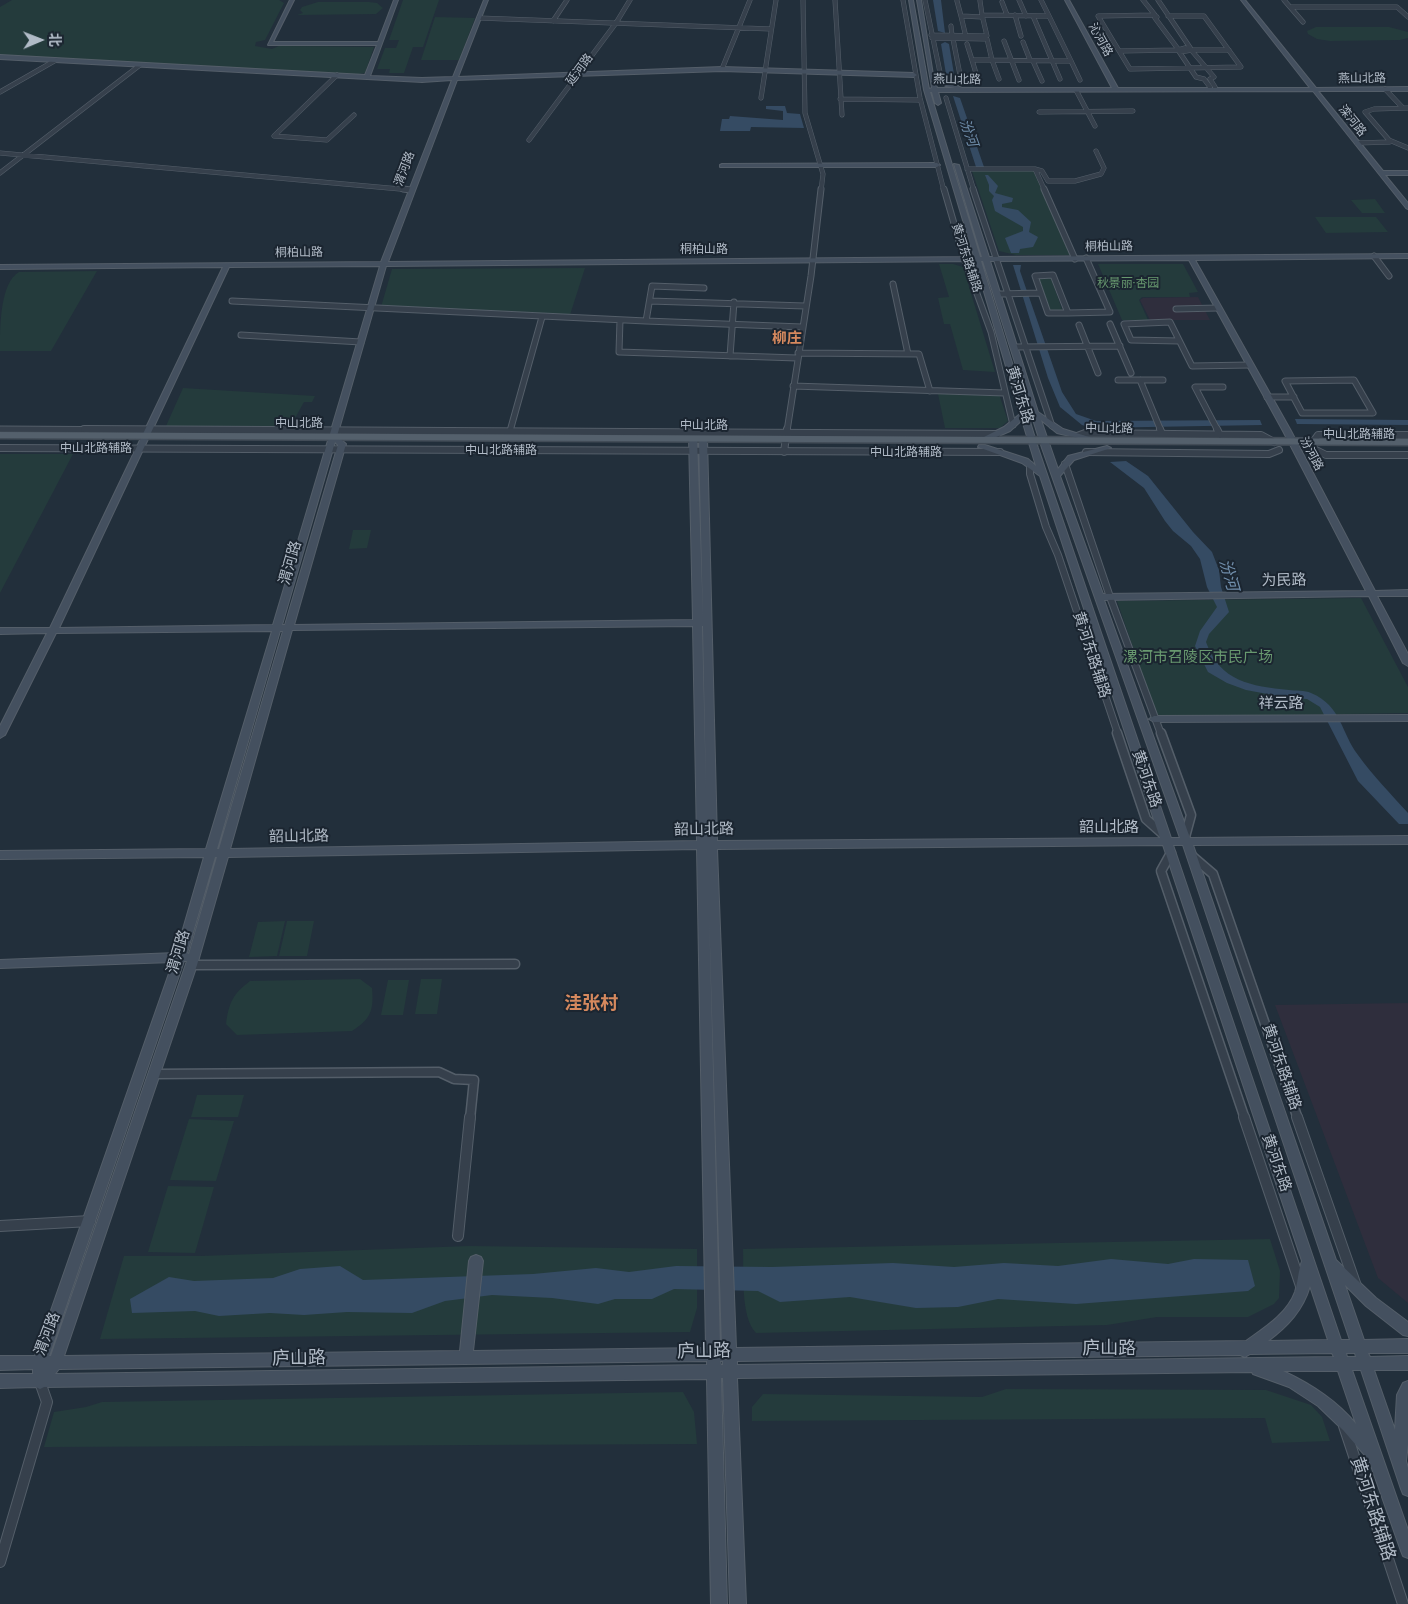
<!DOCTYPE html>
<html>
<head>
<meta charset="utf-8">
<style>
	body { margin:0 }
	#map { position:relative; width:1408px; height:1604px; overflow:hidden; background:#222f3b; font-family:"DM Sans","Noto Sans SC",sans-serif }
	canvas { display:block }
	.north { position:absolute; left:15px; top:15px; width:50px; height:50px; -webkit-text-stroke:4px #1b2530; paint-order:stroke; rotate:89deg; font-size:14px; font-weight:700; line-height:20px; text-align:center; color:#b1bbc7 }
	.north::after { content:''; display:block; margin:auto; width:18px; height:22px; background:#b1bbc7; clip-path:polygon(50% 0,100% 100%,50% 72%,0 100%) }
</style>
</head>
<body>
<div id="map">
<canvas width="1408" height="1604"></canvas>
<div class="north">北</div>
</div>
<script>
const context = document.querySelector('canvas').getContext('2d');
context.lineJoin = 'round';
function fill(path, color) { context.fillStyle = color; context.fill(path, 'evenodd'); }
function strokePath(path, color, width, dash) { context.strokeStyle = color; context.lineWidth = width; context.lineCap = dash ? 'butt' : 'round'; context.setLineDash(dash || []); context.stroke(path); }
function drawText(font, color, halo, rows, align = 'center') {
  context.font = font + ' "DM Sans","Noto Sans SC",sans-serif'; context.lineWidth = 4; context.setLineDash([]); context.textBaseline = 'middle'; context.strokeStyle = halo; context.fillStyle = color; for (const [text, x, y, turn = 0] of rows) {
    context.save(); context.translate(x, y); context.rotate((+turn || 0) * Math.PI / 180); context.textAlign = isNaN(turn) ? turn : align; if (halo) context.strokeText(text, 0, 0); context.fillText(text, 0, 0); context.restore();
  }
}
fill(new Path2D(`
	M1198,297L1210,320H1150L1140,300L1143,298Z
	M1408,1003V1303L1378,1278L1275,1005Z`), '#2f2e3d');
fill(new Path2D(`
	M12,0H279L284,3L265,40L256,42L255,46L272,49L279,46L374,47L365,73L354,75L0,55V7Z
	M403,0H439L423,47H413L404,73H389L390,69H377L385,48H396L399,40H389Z
	M318,2H369L377,3L383,8L376,14L297,15L303,13L300,10L302,7Z
	M435,17L475,18L459,60H421Z
	M1316,27H1389L1408,32V38L1400,40L1330,41L1317,39L1308,34L1307,31Z
	M1034,170L1070,255H1016L999,251L972,171Z
	M1375,199L1385,213H1362L1351,200Z
	M1315,217H1376L1388,232L1326,233Z
	M939,264H953L963,267L995,372L963,370L950,324H944L938,298L949,297Z
	M1098,264H1183L1198,292L1189,293L1190,297H1142L1139,300L1148,320H1122Z
	M585,268L570,315L381,307L392,269Z
	M97,271L51,351H0C0,326 0,283 19,272Z
	M1038,276H1050L1063,312H1051Z
	M183,388L315,396L312,402H304L290,427L166,426Z
	M938,394H999L1008,421L1000,428H945Z
	M0,454H73L0,593Z
	M353,530H371L367,548L349,549Z
	M1361,598L1408,687V713L1157,717L1117,601Z
	M285,921L277,956L249,957L258,922Z
	M287,921H314L307,956H279Z
	M360,979L372,988C374,1010 371,1019 352,1031L237,1035L226,1024C229,1002 233,994 250,981Z
	M421,979H442L437,1014H415Z
	M388,980H409L403,1015H381Z
	M197,1095H244L238,1117H191Z
	M189,1119L234,1121L216,1181L170,1180Z
	M168,1186L214,1187L195,1253L148,1252Z
	M1270,1239L1280,1271L1279,1298L1274,1304L1248,1317H1157L1107,1325L756,1333C740,1316 744,1272 743,1249Z
	M469,1246L697,1249V1308L690,1332L100,1339L124,1256H201Z
	M1006,1389L1266,1390L1311,1405L1322,1417L1330,1441L1272,1443L1265,1418L752,1421V1407L763,1394L982,1397Z
	M683,1392L694,1412L697,1444L44,1447L54,1412L86,1407L102,1402Z`), '#243b3c');
fill(new Path2D(`
	M766,106H785L787,113L800,114L804,128L751,127L750,131H720L722,119H729L730,116L783,120V111L766,109Z
	M985,175H988L998,186L995,193L1013,198L1012,202L1002,204V207L1018,210L1031,222L1029,232L1038,237L1033,247L1020,249L1019,253H1011L1005,238L1023,231V227L995,211L992,200L994,196L989,191V185Z
	M1013,265H1021L1020,271L1062,392L1076,414L1096,421L1260,420L1262,425L1092,428L1082,425L1060,407L1048,378Z
	M1295,419L1408,420V425L1297,424Z
	M1126,461L1148,476L1193,532L1212,552L1219,570L1221,587L1229,612L1209,634L1206,642C1220,682 1251,686 1289,690C1295,691 1305,690 1311,693C1342,706 1341,733 1358,755C1373,776 1391,794 1408,813V824H1399L1358,781L1320,707L1307,699L1289,698L1246,690L1227,683L1208,672L1195,646L1200,631L1217,607L1207,587L1200,559L1191,546L1173,531L1165,521L1144,488L1110,462Z
	M1111,1259L1168,1264L1194,1259L1248,1260L1255,1286L1248,1291L1076,1304L998,1299L958,1307L916,1308L850,1297L780,1302L758,1291L674,1289L652,1299H615L598,1304L552,1298L492,1295L445,1301L412,1313L347,1312L304,1315L270,1313L219,1316L195,1311L132,1313L130,1299L169,1277L194,1281L273,1278L300,1269L340,1266L363,1280L533,1274L596,1268L629,1272L676,1266L772,1267L893,1263L954,1267L1004,1263L1058,1266Z`), '#354b63');
fill(new Path2D(`
	M933,0H941L945,33L938,31Z
	M945,42L949,44L955,80L951,82L947,80L941,44Z
	M953,96L960,98L984,167L983,169L976,167Z`), '#354b63');
const streetFar4 = new Path2D(`
	M803,0L805,113L823,174L821,191
	M835,0L842,115
	M903,0L920,98L944,191
	M925,0L942,82
	M1019,0L1026,16
	M1041,0L1049,16
	M1143,0L1155,15
	M1158,0L1191,49
	M1284,0L1290,7H1397L1408,17
	M957,1L961,16
	M980,1L982,15
	M1002,2L1007,15
	M1290,7L1303,22
	M1015,15L1021,36
	M1155,15L1098,16L1130,69L1241,67L1204,16H1168
	M1033,16L1060,79
	M1157,17L1155,18L1178,49
	M479,18L771,29
	M553,21L567,0
	M951,26L952,36
	M965,33L961,16L983,17
	M931,35L987,36L982,15L1049,16L1071,61L992,60L987,39L932,38
	M953,39L961,80
	M1004,41L1019,80
	M1023,42L1030,60
	M967,44L972,60
	M1192,50H1229
	M1119,51L1178,50
	M1192,51L1214,77L1210,79L1215,87
	M1180,52L1192,50L1185,48L1178,50L1196,77L1204,79L1210,87
	M1033,61L1042,81
	M1071,61L1080,80
	M722,69L750,0
	M337,75L274,136L327,140L354,115
	M978,80L972,60H992L999,79
	M1385,89L1403,108
	M1076,90L1095,126
	M0,92L56,60
	M761,98L776,0
	M946,98L974,191
	M840,99L920,100
	M1408,108L1374,109L1365,112L1389,140L1408,148
	M1039,112L1133,111
	M529,140L616,23L630,0
	M1357,143L1390,142
	M0,153L411,190
	M967,169H1035L1045,191
	M1035,169L1042,171L1048,181H1075L1101,174L1104,168L1096,151
	M0,173L140,65`);
const streetFar3 = new Path2D(`
	M403,189L411,190
	M944,189L964,258L991,332L1013,425
	M973,189L1052,426
	M1044,189L1075,259
	M1374,256L1389,276
	M1053,275L1068,313H1048L1035,276Z
	M893,284L908,354
	M998,294L1041,293
	M232,301L646,321L652,286L704,288
	M650,301L805,306
	M1176,309L1218,308
	M1068,313L1110,312L1086,258
	M620,320L619,352L797,358
	M646,321L802,327
	M1110,324L1131,373
	M1079,325L1098,373
	M241,335L361,342
	M1179,341L1131,340L1124,324L1170,322L1192,366L1250,365
	M1015,347L1120,346
	M798,353L919,354L930,391
	M730,356L734,302
	M1118,380H1163
	M1140,380L1161,431
	M1354,380L1373,413H1302L1285,381Z
	M793,386L1005,393
	M1267,397H1294
	M0,429L333,431
	M510,431L542,317
	M787,431L811,276L821,189
	M1218,431L1195,387H1223`);
const streetFar2 = new Path2D(`
	M84,429L997,434
	M1160,429L1162,434
	M1217,429L1220,435
	M1077,436L1085,433L1261,435L1274,442
	M1313,442L1318,435H1408
	M0,448L1000,452
	M1316,450L1326,455H1408
	M784,452L787,429
	M1086,452L1269,454L1279,450
	M1065,464L1110,597L1161,734
	M1030,465V474L1046,527L1058,555L1118,734`);
const streetFar1 = new Path2D(`
	M1117,733L1146,819L1164,835
	M1161,733L1191,815L1185,837
	M1171,853L1161,871L1245,1119
	M1192,856L1213,874L1298,1119
	M191,965L515,964
	M155,1074L439,1072L454,1079L474,1080L470,1119`);
const street = new Path2D(`
	M1244,1117L1301,1286
	M1297,1117L1356,1286
	M0,1226L90,1221
	M458,1236L470,1117
	M1344,1426L1403,1604
	M0,1562L47,1402L40,1382`);
const secondary = new Path2D(`
	M290,0H294L273,42H378L394,0H398L370,76L422,78L453,77L484,0H488L458,77L722,67L914,73L917,75L914,77L722,71L457,80L388,262L974,257L924,90L909,0H913L929,89L932,88L917,0H921L933,75L962,88H1112L1065,0H1069L1118,88H1310L1241,0H1245L1316,88L1408,87V91H1318L1383,171H1408V175H1385L1408,203V209L1406,208L1313,91L938,92L941,103L938,105L935,103L932,92H930L980,257H982L954,164L959,165L989,257L1408,254V258L1195,260L1291,431L1375,591L1408,590V596H1377L1408,654V666L1403,663L1369,596L1104,600L1190,838L1408,836V844L1193,845L1336,1260L1376,1298L1408,1322V1336L1403,1335L1366,1306L1345,1285L1364,1340L1408,1339V1353H1368L1370,1357L1408,1356V1370H1374L1395,1430L1397,1395L1403,1383L1408,1381V1444L1406,1461L1408,1468V1496L1403,1494L1401,1489L1361,1370H1352L1408,1530V1558L1403,1556L1401,1551L1369,1460L1343,1430L1318,1406L1289,1387L1253,1374L1252,1372L737,1378L746,1604H730L723,1378H721L727,1604H711L707,1379L44,1387L40,1389L36,1387L0,1388V1374H33V1369L0,1370V1356H35L173,962L0,968V960L176,953L204,857L0,859V851L206,849L272,631L56,633L5,735L0,738V726L47,633L0,634V628H50L223,267L0,269V265L381,262L452,80L422,82L0,59V55L365,75L377,45H268ZM935,80L946,86L955,88H937ZM1189,260L1283,431L1366,591L1103,594L1060,476L1074,460L1111,448L1107,446L1068,456L1058,469L1041,420L1057,433L1095,442L1099,440L1063,429L1038,412L990,261ZM975,261L1020,414L1004,427L978,440L982,442H985L1010,431L1022,420L1036,466L1028,459L985,445H979L978,447L1022,463L1040,476L1160,838L717,841L707,438L703,436L699,438L703,620L697,438L693,436L689,438L693,620L294,625L346,444L337,436L386,266ZM981,261H983L1042,448L1180,838H1171L1038,448ZM380,266L273,625L59,628L229,267ZM335,442L338,445L285,625H282ZM693,626L697,841L230,849L292,630ZM702,626H703L706,792ZM280,631H283L219,849H217ZM1163,845L1302,1261C1298,1271 1298,1282 1295,1292C1287,1314 1264,1328 1246,1341L736,1348L717,849ZM1173,845H1183L1350,1340H1341ZM697,849L706,1348L473,1351L483,1261L481,1257L476,1255L471,1257L469,1261L460,1351L64,1356L197,965L228,857ZM215,857H217L189,954L187,953ZM709,912L722,1348H720ZM184,961H187L51,1356H49ZM1310,1286L1328,1340L1268,1341C1288,1326 1303,1310 1310,1286ZM1332,1353L1334,1357L737,1365V1361L1240,1355L1245,1357L1250,1354ZM1346,1353H1355L1356,1357H1347ZM707,1361V1365L55,1374L59,1369ZM720,1361H723V1365H721ZM1283,1371H1338L1356,1424C1336,1400 1311,1384 1283,1371Z
	M722,164L937,163L940,165L937,167H720V165Z
	M1408,715V721L1154,722L1149,719L1154,716Z`);
const primary = new Path2D(`
	M0,432L1408,439V445L0,438Z`);
strokePath(streetFar4, '#545e69', 5);
strokePath(streetFar3, '#545e69', 7);
strokePath(streetFar2, '#545e69', 8);
strokePath(streetFar1, '#545e69', 11);
strokePath(street, '#545e69', 12);
strokePath(secondary, '#545e69', 2);
strokePath(primary, '#424c57', 3);
strokePath(streetFar4, '#36404c', 4);
strokePath(streetFar3, '#36404c', 5);
strokePath(streetFar2, '#36404c', 6);
strokePath(streetFar1, '#36404c', 8);
strokePath(street, '#36404c', 10);
fill(secondary, '#44505f');
fill(primary, '#54606c');
drawText('12px', '#b1bbc7', '#1b2530', [
	["沁河路",1100,40,61],
	["延河路",580,70,-53],
	["燕山北路",1362,79,-1],
	["燕山北路",957,80,1],
	["滦河路",1352,121,51],
	["渭河路",405,169,-69],
	["桐柏山路",1109,247,-1],
	["桐柏山路",704,250],
	["桐柏山路",299,253,-1],
	["黄河东路辅路",966,258,72],
	["中山北路",299,424],
	["中山北路",704,426],
	["中山北路",1109,429,1],
	["中山北路辅路",1359,435],
	["中山北路辅路",96,449],
	["中山北路辅路",501,451],
	["中山北路辅路",906,453],
	["汾河路",1311,454,62]
]);
drawText('12px', '#68996f', '#1b2530', [
	["秋景丽·杏园",1128,284]
]);
drawText('italic 14px', '#708eab', '#1b2530', [
	["汾河",968,133,70]
]);
drawText('bold 15px', '#d6895e', '#1b2530', [
	["柳庄",787,339]
]);
drawText('15px', '#b1bbc7', '#1b2530', [
	["黄河东路",1019,395,73],
	["渭河路",291,563,-74],
	["为民路",1284,581,-1],
	["黄河东路辅路",1091,655,72],
	["祥云路",1281,704],
	["黄河东路",1146,779,71],
	["韶山北路",1109,828],
	["韶山北路",704,830,-1],
	["韶山北路",299,837,-1],
	["渭河路",179,952,-73],
	["黄河东路辅路",1281,1067,71],
	["黄河东路",1276,1163,71],
	["渭河路",48,1334,-69]
]);
drawText('15px', '#68996f', '#1b2530', [
	["漯河市召陵区市民广场",1198,658]
]);
drawText('italic 16px', '#708eab', '#1b2530', [
	["汾河",1228,575,74]
]);
drawText('bold 18px', '#d6895e', '#1b2530', [
	["洼张村",591,1004]
]);
drawText('18px', '#b1bbc7', '#1b2530', [
	["庐山路",1109,1349],
	["庐山路",704,1352,-1],
	["庐山路",299,1359,-1],
	["黄河东路辅路",1372,1509,72]
]);
</script>
</body>
</html>
